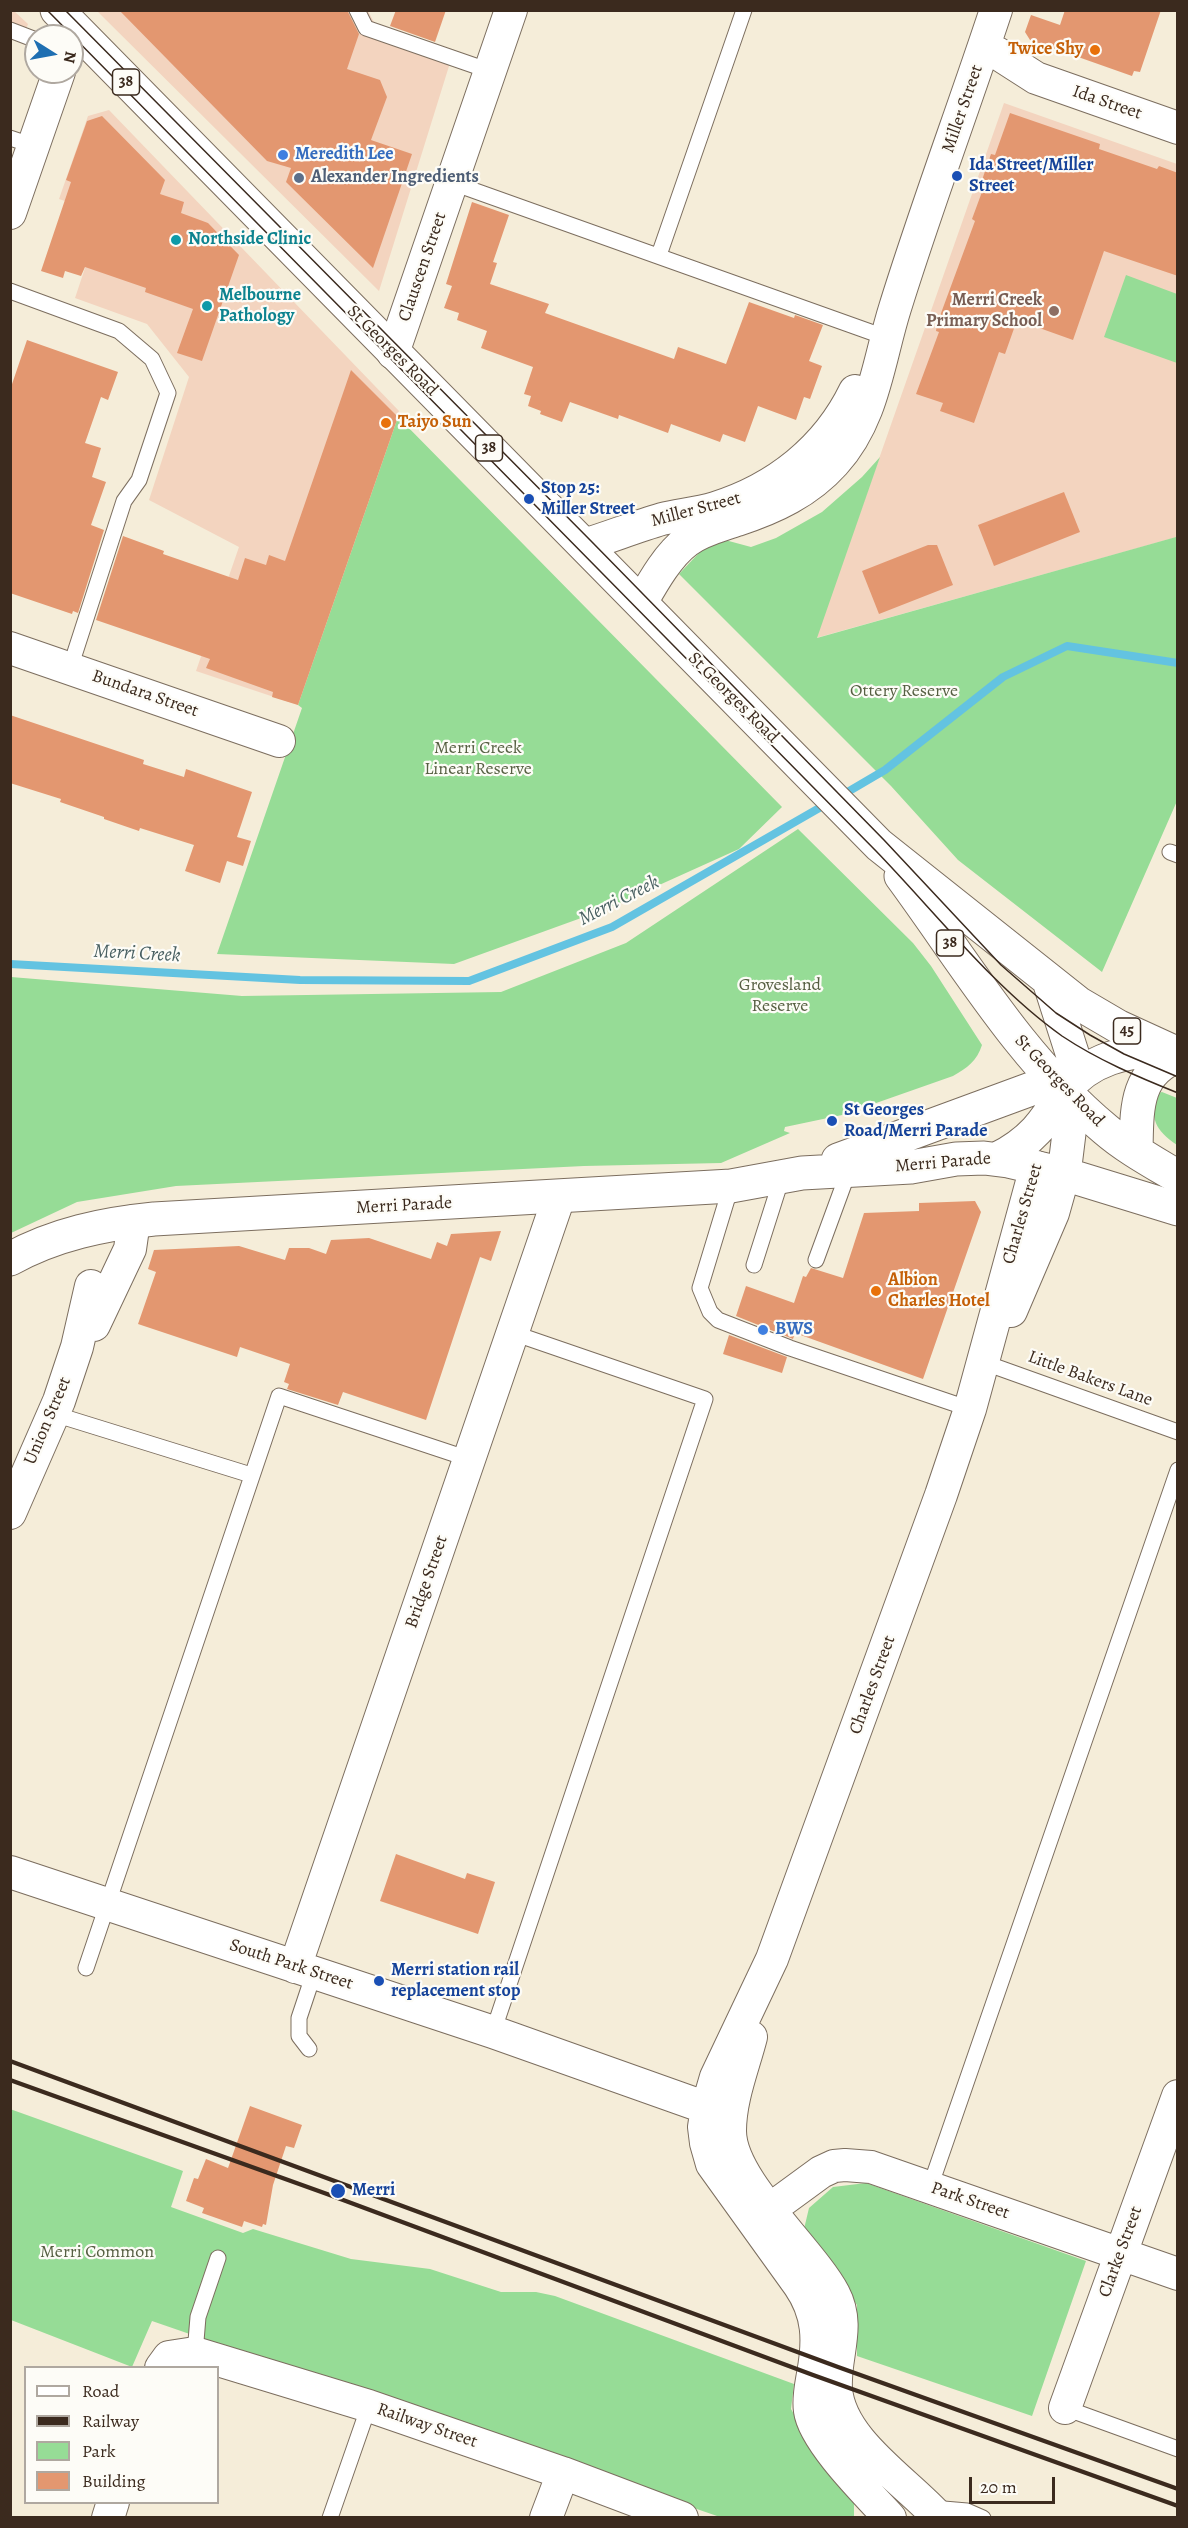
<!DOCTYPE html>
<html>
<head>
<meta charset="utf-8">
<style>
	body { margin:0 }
	#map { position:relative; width:1188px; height:2528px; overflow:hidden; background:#f5edd9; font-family:Alegreya,serif }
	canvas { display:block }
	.frame { position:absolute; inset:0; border:12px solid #3b2a1e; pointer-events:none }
	.legend { position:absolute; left:24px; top:2366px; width:195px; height:138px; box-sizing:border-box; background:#fdfcf7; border:2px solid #afa8a0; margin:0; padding:8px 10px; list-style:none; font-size:18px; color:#3b2a1e }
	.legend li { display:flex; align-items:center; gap:12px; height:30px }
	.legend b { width:30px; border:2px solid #afa8a0 }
	.north { position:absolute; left:24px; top:24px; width:60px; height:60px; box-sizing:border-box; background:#fdfcf7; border:2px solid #afa8a0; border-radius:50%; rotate:101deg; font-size:16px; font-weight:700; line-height:24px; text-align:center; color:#3b2a1e }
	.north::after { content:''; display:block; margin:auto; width:21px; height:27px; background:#1f6fb2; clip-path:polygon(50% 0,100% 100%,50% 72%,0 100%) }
	.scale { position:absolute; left:969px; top:2477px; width:86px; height:27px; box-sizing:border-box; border:3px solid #3b2a1e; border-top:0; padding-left:8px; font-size:18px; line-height:21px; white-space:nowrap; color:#3b2a1e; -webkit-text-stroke:4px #fdfcf7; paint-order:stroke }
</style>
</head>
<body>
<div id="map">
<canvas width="1188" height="2528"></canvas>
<div class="frame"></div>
<ul class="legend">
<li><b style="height:8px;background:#fff"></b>Road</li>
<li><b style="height:8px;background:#3b2a1e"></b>Railway</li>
<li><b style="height:16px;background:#96dc96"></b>Park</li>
<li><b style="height:16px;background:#e39770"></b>Building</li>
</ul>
<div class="north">N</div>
<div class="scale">20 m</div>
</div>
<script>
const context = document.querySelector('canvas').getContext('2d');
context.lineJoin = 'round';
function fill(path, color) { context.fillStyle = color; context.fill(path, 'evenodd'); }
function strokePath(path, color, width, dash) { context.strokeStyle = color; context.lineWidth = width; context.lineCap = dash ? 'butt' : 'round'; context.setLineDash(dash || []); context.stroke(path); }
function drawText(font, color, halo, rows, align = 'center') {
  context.font = font + ' Alegreya,serif'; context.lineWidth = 4.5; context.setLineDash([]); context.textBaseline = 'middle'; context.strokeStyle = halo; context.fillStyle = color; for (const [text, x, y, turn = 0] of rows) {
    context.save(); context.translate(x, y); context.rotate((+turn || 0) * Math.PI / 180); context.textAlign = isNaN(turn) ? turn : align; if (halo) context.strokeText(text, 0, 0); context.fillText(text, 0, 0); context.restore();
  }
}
fill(new Path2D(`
	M10,11H14L28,24L24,35L11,30Z
	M97,11H368L375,24L454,50L379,291Z
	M1004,103L1177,164V537L816,638Z
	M109,110L399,411L298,705L196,671L239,547L149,500L189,377L147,324L75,298L103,214L59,199L88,116Z`), '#f3d4bf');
fill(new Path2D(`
	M1126,275L1177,294V363L1104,337Z
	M398,417L782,807L739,849L606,909L454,964L217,954L302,708L298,705Z
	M880,457L817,638L1176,537L1177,534V801L1102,972L958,860L891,786L679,574L714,537L751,547L776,538L822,512L862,477Z
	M798,829L913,943L931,966L982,1045C977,1061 967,1068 953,1076L842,1115L785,1127L784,1131L790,1133L721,1163L584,1166L176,1186L77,1202L11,1233V977L242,996L501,992L626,943Z
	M1162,1092L1177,1098V1145C1155,1130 1149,1118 1158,1093Z
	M10,2109L183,2171L171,2207L243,2233L253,2229L351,2259L430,2269L501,2292H536L555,2296L794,2384L791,2409L803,2430L854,2493V2517H720L152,2321L132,2367L11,2320Z
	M866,2183L1086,2261L1032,2416L857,2356V2305L804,2229L809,2208L833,2187Z`), '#96dc96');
strokePath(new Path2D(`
	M839,797L885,770L1003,677L1067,646L1178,663
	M10,964L300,980L469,981L612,927L828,803`), '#63c3e1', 8);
fill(new Path2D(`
	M119,10L348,12L359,34L347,69L380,80L387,97L371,140L412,154L373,268L286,182L291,168L267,161Z
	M396,10H446L435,42L390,26Z
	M1065,10H1161L1140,72L1134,71L1132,76L1030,40L1025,32L1031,15L1060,25Z
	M1010,113L1100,144L1099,149L1157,169L1159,166L1178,173V276L1104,251L1073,340L1017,320L1005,354L999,352L974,423L940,411L943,403L916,394L939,332L936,331L937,324L975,221L972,219L986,181L982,180L991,154L995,155Z
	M102,116L165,180L160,194L184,202L181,213L208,223L239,255L202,361L177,353L193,309L145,292L146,288L85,267L81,276L65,271L63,278L41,271L71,182L66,180L87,121Z
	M472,202L509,215L493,262L497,263L490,284L549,304L545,313L674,359L678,347L726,364L749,302L794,318L795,315L823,325L809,361L822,366L810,399L804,397L796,420L758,406L745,442L723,434L720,442L671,424L668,433L619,415L618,419L570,402L562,422L540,414L541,411L528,406L531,396L524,394L533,367L481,348L487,331L457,320L459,313L444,308L452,286L446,284Z
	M27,340L118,372L108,400L101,397L85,443L101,448L92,477L106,482L91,525L104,530L78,613L73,611L72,614L10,593V390Z
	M351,370L398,417L298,705L272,697L273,692L206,668L210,659L96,620L123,536L164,551L163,554L238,580L245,558L266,565L269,555L285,561Z
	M1064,492L1080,532L994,566L978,525Z
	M928,545H937L953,585L879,614L862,571Z
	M10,715L144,760L143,764L184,777L186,769L252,792L237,837L251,841L243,866L227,861L220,883L185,871L194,845L140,828L139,831L104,819V817L60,802L61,799L10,783Z
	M975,1201L981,1212L923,1379L795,1333L793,1339L736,1316L746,1286L794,1303L803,1276L806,1277L811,1268L843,1278L864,1213L919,1211V1203Z
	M501,1231L491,1261L480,1257L426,1420L343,1392L338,1405L287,1389L289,1384L284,1382L290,1364L240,1347L237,1357L138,1324L156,1272L148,1269L154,1250L239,1246L285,1260L289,1248H309L326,1254L331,1240L369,1238L431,1259L437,1242L447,1246L451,1234Z
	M729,1335L787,1357L782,1373L723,1354Z
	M396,1854L465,1879L467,1873L495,1882L478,1934L380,1901Z
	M250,2106L302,2125L294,2148L286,2146L273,2185L266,2225L263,2224L262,2227L244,2221L242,2227L202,2213L204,2208L186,2201L194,2178L198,2179L206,2159L228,2168Z`), '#e39770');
const service = new Path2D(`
	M357,10L366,28L490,71
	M10,30L36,40
	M10,138L34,146
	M453,183L879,335
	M659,255L744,10
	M10,291L119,331L152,359L168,393L139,480L124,501L70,668
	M1170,852L1178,855
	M731,1186L700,1288L710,1312L718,1320L790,1348L970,1409
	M816,1260L849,1170
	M754,1265L782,1177
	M988,1364L1178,1432
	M54,1414L251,1475
	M86,1968L279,1396L469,1459
	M493,2032L705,1399L513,1333
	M309,2049L299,2036V2018L314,1973
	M930,2187L1178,1470
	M195,2353L198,2317L218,2258
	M1065,2408L1178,2449
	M932,2508L967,2511L983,2518
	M330,2518L369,2406`);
const minor = new Path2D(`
	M984,49L997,53L1036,78L1178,128
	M10,213L59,72
	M393,353L511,10
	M584,545C610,537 635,527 662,519C679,515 698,513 715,508C776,489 827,449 855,391
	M641,603C653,582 668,555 687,541C702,530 720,526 737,520C774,508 808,492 834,463C874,419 878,362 895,308C926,208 963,110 996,10
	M10,648L279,741
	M1011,1311L1053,1213L1064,1174
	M94,1325L130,1249L134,1221
	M10,1513L59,1401L77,1347L91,1286
	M10,1872L493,2032L707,2108L731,2113
	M295,1967L559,1197
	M751,2037C743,2068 730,2099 730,2131C730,2181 810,2249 834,2294C851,2326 834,2356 836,2388C839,2440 906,2481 939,2518
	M754,2221L821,2172L834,2166L845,2165L871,2167L1178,2274
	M161,2368L169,2357L195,2353L369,2406L563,2473L682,2518
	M1065,2408L1178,2096
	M108,2518L113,2502
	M546,2518L563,2473
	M890,2518C869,2495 814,2441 810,2411C808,2398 811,2386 813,2374C819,2341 819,2314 799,2285L712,2164L706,2143L704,2127L707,2108L716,2077L772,1959L941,1495L970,1409L1036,1167`);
const secondary = new Path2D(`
	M1064,1091L1071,1117L1064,1174
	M997,1159C1031,1142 1045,1123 1064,1091
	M838,1160L1031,1089L1047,1087L1064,1091
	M10,1259C55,1234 104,1224 154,1219L731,1186L802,1173L911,1167L956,1159L984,1158L1008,1161L1064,1174L1178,1209`);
const trunk = new Path2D(`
	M57,10L879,845L1078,1003L1119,1027L1178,1054
	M901,876C965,963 1021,1059 1105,1129C1127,1148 1153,1162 1178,1177
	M1049,981L1073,1056L1072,1070L1064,1091
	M1064,1091C1088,1060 1128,1048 1167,1052
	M1136,1151C1137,1112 1134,1072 1178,1056`);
strokePath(service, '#7c6e5f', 17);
strokePath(minor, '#7c6e5f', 34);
strokePath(secondary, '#7c6e5f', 35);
strokePath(trunk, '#7c6e5f', 35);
strokePath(service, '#fff', 15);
strokePath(minor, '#fff', 32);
strokePath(secondary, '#fff', 33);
strokePath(trunk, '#fff', 33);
strokePath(new Path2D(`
	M47,10L876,851C935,912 994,988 1062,1036C1098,1060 1138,1077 1178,1093
	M65,10L592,542L884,840L1001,965L1056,1013L1090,1035L1124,1054L1178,1077`), '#3b2a1e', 1.5);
strokePath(new Path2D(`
	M10,2061L838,2367L1178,2489
	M10,2080L327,2194L813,2375L1178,2506`), '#3b2a1e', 4.5);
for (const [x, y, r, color] of [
	[1095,50,6,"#e8710a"],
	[283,155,6,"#3f7fe0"],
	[957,176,6,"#1a4fb4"],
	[299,178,6,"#5c6f8a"],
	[176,240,6,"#0f9aa8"],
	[207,306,6,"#0f9aa8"],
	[1054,311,6,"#8d6e63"],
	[386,423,6,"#e8710a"],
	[529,499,6,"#1a4fb4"],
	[832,1121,6,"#1a4fb4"],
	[876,1291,6,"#e8710a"],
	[763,1330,6,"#3f7fe0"],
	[379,1981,6,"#1a4fb4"],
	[338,2191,8,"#1a4fb4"]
]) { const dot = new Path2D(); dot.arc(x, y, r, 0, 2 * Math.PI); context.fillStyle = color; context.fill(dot); strokePath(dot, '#fdfcf7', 2); }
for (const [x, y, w] of [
	[126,82,27],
	[489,448,27],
	[950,943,27],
	[1127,1031,27]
]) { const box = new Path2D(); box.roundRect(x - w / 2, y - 13, w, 26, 4.5); context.fillStyle = '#fdfcf7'; context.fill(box); strokePath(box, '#3b2a1e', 1.5); }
drawText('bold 16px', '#3b2a1e', null, [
	["38",126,82],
	["38",489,448],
	["38",950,943],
	["45",1127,1031]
]);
drawText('bold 18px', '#c56008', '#fdfcf7', [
	["Twice Shy",1083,50,"right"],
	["Taiyo Sun",398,423],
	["Albion",888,1281],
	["Charles Hotel",888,1302]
], 'left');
drawText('18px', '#3b2a1e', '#fdfcf7', [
	["Ida Street",1107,103,19],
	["Miller Street",963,109,-71],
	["Clauscen Street",423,267,-71],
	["St Georges Road",392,351,45],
	["Miller Street",696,510,-15],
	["Bundara Street",145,694,19],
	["St Georges Road",733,698,45],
	["St Georges Road",1059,1081,46],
	["Merri Parade",943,1163,-5],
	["Merri Parade",404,1206,-3],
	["Charles Street",1023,1214,-74],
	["Little Bakers Lane",1090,1379,20],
	["Union Street",48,1421,-67],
	["Bridge Street",427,1582,-71],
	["Charles Street",873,1685,-70],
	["South Park Street",291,1965,18],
	["Park Street",970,2201,19],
	["Clarke Street",1121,2252,-70],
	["Railway Street",427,2426,19]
]);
drawText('bold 18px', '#366cbe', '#fdfcf7', [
	["Meredith Lee",295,155],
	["BWS",775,1330]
], 'left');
drawText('bold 18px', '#164399', '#fdfcf7', [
	["Ida Street/Miller",969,166],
	["Street",969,187],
	["Stop 25:",541,489],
	["Miller Street",541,510],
	["St Georges",844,1111],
	["Road/Merri Parade",844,1132],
	["Merri station rail",391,1971],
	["replacement stop",391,1992],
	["Merri",352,2191]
], 'left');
drawText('bold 18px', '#4e5e75', '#fdfcf7', [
	["Alexander Ingredients",311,178]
], 'left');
drawText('bold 18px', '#0d838f', '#fdfcf7', [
	["Northside Clinic",188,240],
	["Melbourne",219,296],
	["Pathology",219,317]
], 'left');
drawText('bold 18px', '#785e54', '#fdfcf7', [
	["Merri Creek",1042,301],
	["Primary School",1042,322]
], 'right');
drawText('18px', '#565f42', '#fdfcf7', [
	["Ottery Reserve",904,692],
	["Merri Creek",478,749],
	["Linear Reserve",478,770],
	["Grovesland",780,986],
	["Reserve",780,1007],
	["Merri Common",97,2253]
]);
drawText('italic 20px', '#496062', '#fdfcf7', [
	["Merri Creek",619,901,-27],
	["Merri Creek",137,954,3]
]);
</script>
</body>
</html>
